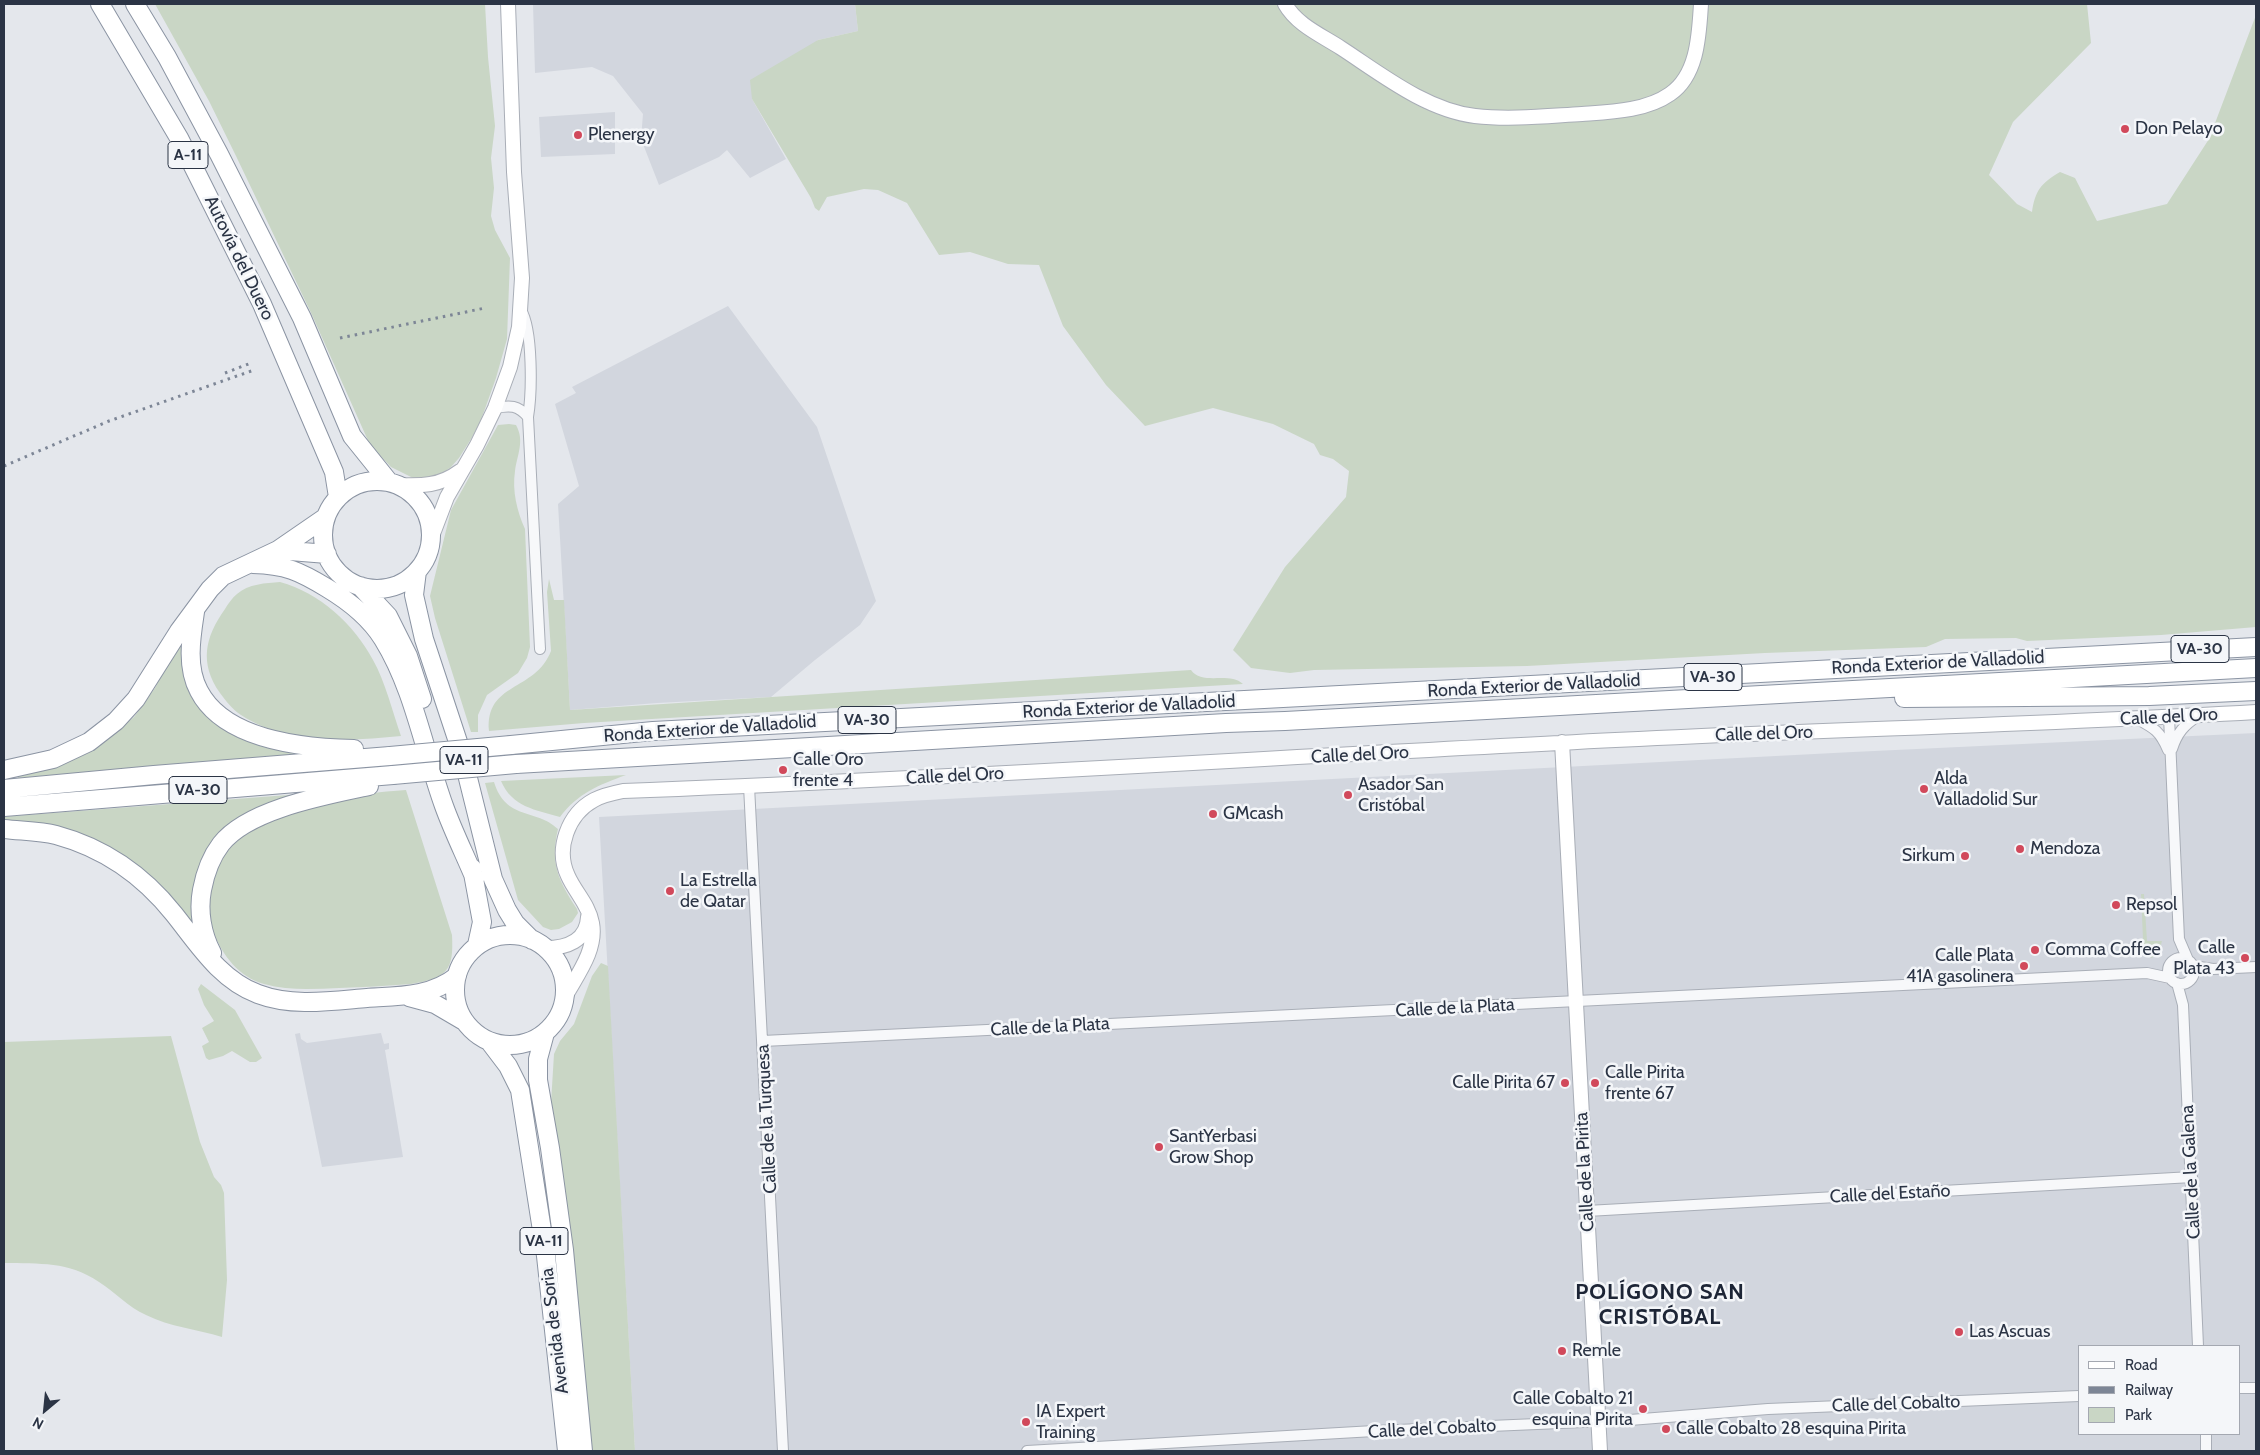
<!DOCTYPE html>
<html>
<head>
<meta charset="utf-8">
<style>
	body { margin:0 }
	#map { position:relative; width:2260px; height:1455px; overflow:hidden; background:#e4e7ec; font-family:Cabin,sans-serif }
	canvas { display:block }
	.frame { position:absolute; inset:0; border:5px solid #2b3445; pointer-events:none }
	.legend { position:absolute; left:2078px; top:1345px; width:162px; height:90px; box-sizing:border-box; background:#f4f6f9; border:1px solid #a4a8b1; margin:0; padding:6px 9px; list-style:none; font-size:15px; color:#2b3445 }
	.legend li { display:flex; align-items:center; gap:10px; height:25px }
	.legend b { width:25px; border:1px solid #a4a8b1 }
	.north { position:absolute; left:20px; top:1385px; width:50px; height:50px; -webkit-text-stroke:4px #f4f6f9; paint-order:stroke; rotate:208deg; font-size:14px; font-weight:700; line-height:20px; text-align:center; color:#2b3445 }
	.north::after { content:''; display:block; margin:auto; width:18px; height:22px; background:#2b3445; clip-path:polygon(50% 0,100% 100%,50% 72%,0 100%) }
</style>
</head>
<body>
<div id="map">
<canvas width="2260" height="1455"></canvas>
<div class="frame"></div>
<ul class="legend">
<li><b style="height:6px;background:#fff"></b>Road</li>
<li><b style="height:6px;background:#7d8696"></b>Railway</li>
<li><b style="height:14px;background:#c9d6c5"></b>Park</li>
</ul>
<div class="north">N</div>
</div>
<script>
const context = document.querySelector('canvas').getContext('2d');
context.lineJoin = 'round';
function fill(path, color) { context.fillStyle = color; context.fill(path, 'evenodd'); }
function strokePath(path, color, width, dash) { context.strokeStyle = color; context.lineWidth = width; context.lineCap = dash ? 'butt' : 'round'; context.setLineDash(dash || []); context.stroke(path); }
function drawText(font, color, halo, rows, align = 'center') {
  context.font = font + ' Cabin,sans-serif'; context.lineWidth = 5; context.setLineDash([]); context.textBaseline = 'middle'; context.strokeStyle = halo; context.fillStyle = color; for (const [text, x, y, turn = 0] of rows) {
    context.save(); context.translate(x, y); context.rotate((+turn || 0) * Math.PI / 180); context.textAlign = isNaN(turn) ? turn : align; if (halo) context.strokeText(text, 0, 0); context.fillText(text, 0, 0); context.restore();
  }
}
fill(new Path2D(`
	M533,4H855L858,31L818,40L752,99L786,159L750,178L727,150L719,157L659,185L641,139L643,114L613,76L592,67L535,73Z
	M615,112V154L541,157L539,117Z
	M728,306L817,427L876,601L860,625L815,660L771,697L657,703L570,710L558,504L579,486L555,404L576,393L572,387Z
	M2256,733V1451H635L599,817L1853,752ZM2079,1346H2239V1434H2079Z
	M300,1033L301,1039L307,1043L381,1033L384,1044L389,1043V1049L385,1050L403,1157L322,1167L295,1034Z`), '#d2d6de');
fill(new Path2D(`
	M155,4H485L488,57L495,126L491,158L494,188L491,216L495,230L510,258L507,339L496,378L481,420L471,439L459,458L451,467L440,475L430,479L413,478L391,467L370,445L312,315L236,156L209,101Z
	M855,4H2087L2091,43L2013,122L1989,175L2017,204L2032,212C2035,191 2041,183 2060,172L2075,178L2097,221L2167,204L2209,139L2256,15V627L2161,635L2027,641L2016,638L1945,639L1926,647L1765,653L1527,666L1314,670L1290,673L1251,668L1233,650L1285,567L1346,497L1349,471L1333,459L1320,455L1314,444L1273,424L1213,408L1145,426L1106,385L1063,326L1039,265L1008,264L970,252L939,255L907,203L878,190L864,189L827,197L819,211L815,208L811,198L752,99L750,80L818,40L858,31Z
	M509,424L516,425C525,441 517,455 515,471C512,491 517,511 525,529L530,647L527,658L518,673L487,695L478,715V732H471L435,618L430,596L451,510L498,425Z
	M549,579L554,600H564L570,710L1191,670C1202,686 1229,671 1243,684L584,723L489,731C485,682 535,692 551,651L547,592Z
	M280,582C320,593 354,624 373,660C385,681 393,713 401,736C350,741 287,745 241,715C232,709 226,701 220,693C199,663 205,637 225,609C228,604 232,598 237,594C248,584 266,583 280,582Z
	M179,638H181L184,673L206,713L217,724L234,734L313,753L18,778V773L112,735L134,717L155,688Z
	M626,775C599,785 578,793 560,817C536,810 512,807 501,781Z
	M494,782C506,821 536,808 558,829C550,863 558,880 577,909L578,913L572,922L559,929L551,930L543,927L518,900L485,783Z
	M406,790L452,935C454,971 447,978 411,984C387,986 363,987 339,988C314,989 289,991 264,984C239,977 223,956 213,932C207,920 209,909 210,895C213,814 343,794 406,790Z
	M314,793L210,849L200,935L126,858L4,824V817L13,816Z
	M2141,894H2144L2147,941H2162L2159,952L2152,958L2145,955L2112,957V951L2133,950L2143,939Z
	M601,963L608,966L635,1451H592L573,1247L551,1103L554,1054L560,1041L574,1024L592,976Z
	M201,984L235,1010L262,1058L256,1062H250L232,1051L223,1056L209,1060L206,1058L202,1046L209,1042L202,1028L214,1021L204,1005L198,989Z
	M171,1036L200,1142L214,1177L221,1185L224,1193L227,1280L222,1337C197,1329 170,1327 146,1315C128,1307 115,1292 99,1282C68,1261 40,1264 4,1263V1042Z`), '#c9d6c5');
const street = new Path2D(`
	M521,310C533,330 532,393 528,417L540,649
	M495,408C510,405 518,405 528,417
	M2169,717L2179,939L2188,960
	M2137,719C2154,728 2160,731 2168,750
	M2172,749C2177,733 2184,725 2198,716
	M749,786L783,1451
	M2168 971a13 13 0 1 1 26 0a13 13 0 1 1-26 0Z
	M2193,966L2213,969L2256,967
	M2177,983L2183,1005L2198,1346
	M763,1041L2147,973L2170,978
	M1587,1211L2192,1177
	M2239,1388H2256
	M1027,1451L1374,1431L1630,1420L1768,1409L2079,1396
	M2206,1451V1434`);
const secondary = new Path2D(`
	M1285,4C1297,25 1321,35 1341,48C1381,74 1426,110 1475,116C1510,120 1547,116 1582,114C1610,112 1646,111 1670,94C1698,75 1699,34 1701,4
	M398,485C422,486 440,486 460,471
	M431,539L447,497L477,445L495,408L510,367L519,327L522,278L514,172L508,4
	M1562,742L1600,1451
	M545,948C566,948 587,941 588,917
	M565,997C577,975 597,950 592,923C589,905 575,892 568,876C555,849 568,814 594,800C603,795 613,793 623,791C935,779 1247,759 1559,743C1791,730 2024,726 2256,712`);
const highway = new Path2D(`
	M100,4L179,138L262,304L334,472L338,497
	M135,4L167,57L219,154L302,318L352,436L389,482
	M323 535a54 54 0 1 1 108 0a54 54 0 1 1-108 0Z
	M278,550L327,554
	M253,564C286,565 299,571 327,588C347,600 370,618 383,639C414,689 424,751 444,806C453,831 465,855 475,879
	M417,571L414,595L424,639L462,754L493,879L507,910L515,923L532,940
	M360,586L388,616L408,656L422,699
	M195,612C191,638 186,667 199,691C225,741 305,748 354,749
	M1904,698L2149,696L2256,691
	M511,745L653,731L2256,647
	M516,764L1226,723L1285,721L2256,668
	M4,770L53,759L89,742L116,721L136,699L179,631L210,589L223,576L278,550L326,517
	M4,789L154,775L390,756
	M4,807L393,775
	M4,829C21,831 40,831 56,835C104,848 143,875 174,914C198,944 220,980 258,994C292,1007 331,1001 367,998C398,996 431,997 457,976
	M472,868L482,922L477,945
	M455 990a55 55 0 1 1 110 0a55 55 0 1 1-110 0Z
	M212,953C202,934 198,911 202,890C205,874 211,857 221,844C248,809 327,795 369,786
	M409,997L435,1004L464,1021
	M545,1033L538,1059V1080L550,1148L564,1250L583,1451
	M489,1041L508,1066L520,1090L546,1256L567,1451`);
strokePath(street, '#a9aeb7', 12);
strokePath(secondary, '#a9aeb7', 16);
strokePath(highway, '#8b94a3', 20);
strokePath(street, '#f7f8fa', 10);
strokePath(secondary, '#fff', 14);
strokePath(highway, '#fff', 18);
strokePath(new Path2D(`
	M340,338L485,308
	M225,373L251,363
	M4,466L109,421L254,370`), '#7d8696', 3, [2.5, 5]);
const highwayBridge = new Path2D(`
	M390,756L511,745
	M393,775L516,764`);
strokePath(highwayBridge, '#8b94a3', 20, []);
strokePath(highwayBridge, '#fff', 18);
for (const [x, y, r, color] of [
	[2125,129,5,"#d1495b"],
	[578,135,5,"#d1495b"],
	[783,770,5,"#d1495b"],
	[1924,789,5,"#d1495b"],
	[1348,795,5,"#d1495b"],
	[1213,814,5,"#d1495b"],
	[2020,849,5,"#d1495b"],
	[1965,856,5,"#d1495b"],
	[670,891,5,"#d1495b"],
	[2116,905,5,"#d1495b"],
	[2035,950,5,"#d1495b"],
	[2245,958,5,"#d1495b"],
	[2024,966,5,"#d1495b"],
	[1565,1083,5,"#d1495b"],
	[1595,1083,5,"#d1495b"],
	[1159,1147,5,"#d1495b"],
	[1959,1332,5,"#d1495b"],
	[1562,1351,5,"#d1495b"],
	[1643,1409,5,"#d1495b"],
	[1026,1422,5,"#d1495b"],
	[1666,1429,5,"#d1495b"]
]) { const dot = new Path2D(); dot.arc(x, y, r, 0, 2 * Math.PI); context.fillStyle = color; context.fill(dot); strokePath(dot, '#f4f6f9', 2); }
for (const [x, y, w] of [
	[188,155,40],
	[2200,649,58],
	[1713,677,58],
	[867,720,58],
	[464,760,48],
	[198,790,58],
	[544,1241,48]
]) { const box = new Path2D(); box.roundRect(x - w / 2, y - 13.5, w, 27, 4); context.fillStyle = '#f4f6f9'; context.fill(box); strokePath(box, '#2b3445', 1); }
drawText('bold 16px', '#2b3445', null, [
	["A-11",188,155],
	["VA-30",2200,649],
	["VA-30",1713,677],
	["VA-30",867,720],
	["VA-11",464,760],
	["VA-30",198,790],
	["VA-11",544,1241]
]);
drawText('18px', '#2b3445', '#f4f6f9', [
	["Don Pelayo",2135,129],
	["Plenergy",588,135],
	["Calle Oro",793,760],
	["frente 4",793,781],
	["Alda",1934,779],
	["Valladolid Sur",1934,800],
	["Asador San",1358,785],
	["Cristóbal",1358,806],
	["GMcash",1223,814],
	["Mendoza",2030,849],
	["Sirkum",1955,856,"right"],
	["La Estrella",680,881],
	["de Qatar",680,902],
	["Repsol",2126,905],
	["Calle",2235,948,"right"],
	["Plata 43",2235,969,"right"],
	["Comma Coffee",2045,950],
	["Calle Plata",2014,956,"right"],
	["41A gasolinera",2014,977,"right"],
	["Calle Pirita",1605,1073],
	["frente 67",1605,1094],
	["Calle Pirita 67",1555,1083,"right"],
	["SantYerbasi",1169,1137],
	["Grow Shop",1169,1158],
	["Las Ascuas",1969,1332],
	["Remle",1572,1351],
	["Calle Cobalto 21",1633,1399,"right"],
	["esquina Pirita",1633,1420,"right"],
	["IA Expert",1036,1412],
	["Training",1036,1433],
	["Calle Cobalto 28 esquina Pirita",1676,1429]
], 'left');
drawText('18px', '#2b3445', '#f4f6f9', [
	["Autovía del Duero",239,258,64],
	["Ronda Exterior de Valladolid",1938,663,-3],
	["Ronda Exterior de Valladolid",1534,686,-3],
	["Ronda Exterior de Valladolid",1129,707,-3],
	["Calle del Oro",2169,717,-3],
	["Ronda Exterior de Valladolid",710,729,-4],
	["Calle del Oro",1764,734,-2],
	["Calle del Oro",1360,755,-3],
	["Calle del Oro",955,776,-3],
	["Calle de la Plata",1455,1008,-3],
	["Calle de la Plata",1050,1027,-3],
	["Calle de la Turquesa",767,1119,-93],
	["Calle de la Pirita",1585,1172,-93],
	["Calle de la Galena",2191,1172,-93],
	["Calle del Estaño",1890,1194,-3],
	["Avenida de Soria",555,1331,-97],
	["Calle del Cobalto",1896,1404,-2],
	["Calle del Cobalto",1432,1429,-3]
]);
context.letterSpacing = '1px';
drawText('bold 22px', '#1d2536', '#f4f6f9', [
	["POLÍGONO SAN",1660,1293],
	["CRISTÓBAL",1660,1318]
]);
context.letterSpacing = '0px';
</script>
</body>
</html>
